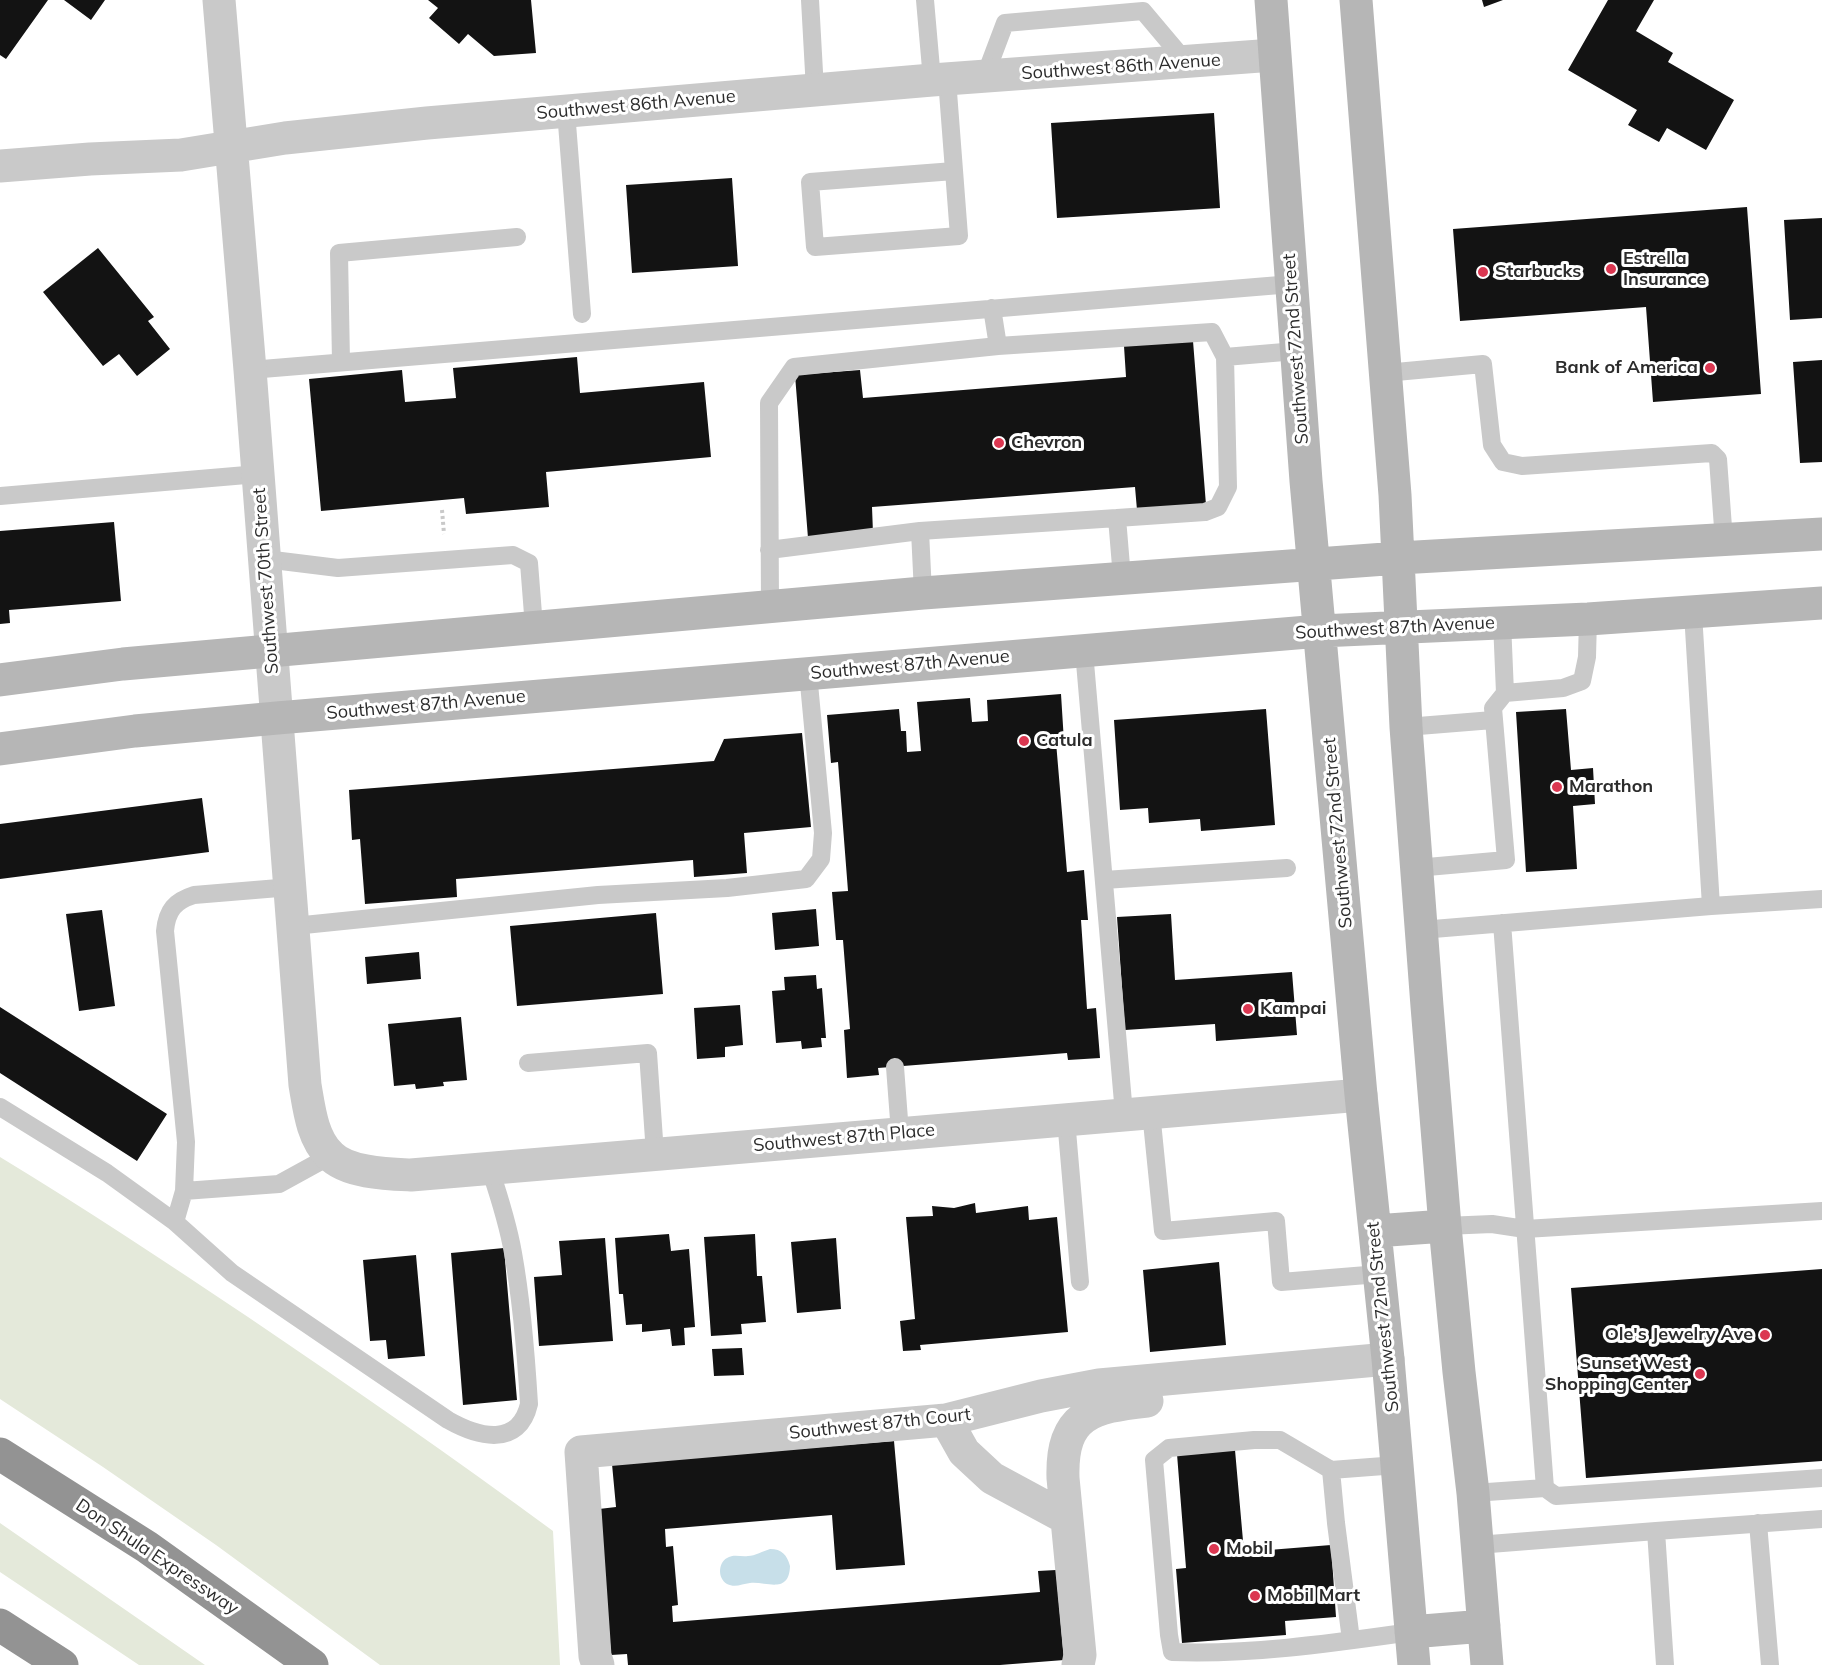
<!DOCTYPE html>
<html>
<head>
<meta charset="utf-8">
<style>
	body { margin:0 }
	canvas { display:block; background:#fff }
</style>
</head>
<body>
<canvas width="1822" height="1665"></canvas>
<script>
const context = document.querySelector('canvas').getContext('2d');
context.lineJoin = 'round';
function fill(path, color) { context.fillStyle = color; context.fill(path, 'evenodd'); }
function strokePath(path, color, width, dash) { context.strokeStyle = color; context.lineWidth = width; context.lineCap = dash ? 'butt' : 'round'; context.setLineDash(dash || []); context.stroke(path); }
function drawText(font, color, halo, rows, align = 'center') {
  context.font = font + ' Mulish,sans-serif'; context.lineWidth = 6; context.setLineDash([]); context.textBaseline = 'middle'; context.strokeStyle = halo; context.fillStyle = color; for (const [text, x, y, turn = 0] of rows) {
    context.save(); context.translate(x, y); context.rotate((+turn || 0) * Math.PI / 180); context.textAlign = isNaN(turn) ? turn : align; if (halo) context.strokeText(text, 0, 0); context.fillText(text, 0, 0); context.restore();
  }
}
fill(new Path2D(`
	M0,1157C84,1208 166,1262 248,1317C351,1387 453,1457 553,1531L560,1665H380L216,1545L103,1467L0,1399Z
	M0,1523L205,1665H139L0,1572Z`), '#e4e9da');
fill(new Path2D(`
	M770,1549C782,1549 787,1555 790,1566C789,1595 766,1581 750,1583C742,1584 735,1588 727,1584C717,1578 718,1561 729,1557C735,1554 741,1557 748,1556C755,1556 763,1551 770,1549Z`), '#c7dfe9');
fill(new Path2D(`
	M0,0H48L6,59L0,55Z
	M64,0H105L91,20Z
	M428,0H531L536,53L494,56L468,34L459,44L429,18L438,8Z
	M1482,0H1503L1484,7Z
	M1608,0H1654L1636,31L1673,53L1668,62L1734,100L1706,150L1667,128L1659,142L1628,125L1637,110L1568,70Z
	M1214,113L1220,208L1057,218L1051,123Z
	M732,178L738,266L632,273L626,185Z
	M1747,207L1761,394L1653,402L1646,307L1460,321L1453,229Z
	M1822,218V318L1790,320L1784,220Z
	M98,248L154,317L148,321L170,349L137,376L119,354L103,366L43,292Z
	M1193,341L1206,505L1137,510L1135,487L872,507L873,533L808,538L795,375L860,370L863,398L1126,377L1124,346Z
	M577,357L580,393L704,382L711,457L546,472L549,507L466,514L464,498L321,511L309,379L402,370L405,402L456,398L453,368Z
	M1822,360V462L1800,463L1793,362Z
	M114,522L121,601L9,610L10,623L0,624V531Z
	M1061,694L1064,742H1056L1067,872L1084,870L1088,920H1081L1087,1009L1096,1008L1100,1058L1068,1060L1067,1053L878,1068L879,1075L847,1078L844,1030L850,1029L843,940H836L832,892L848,891L838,762L831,763L827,715L899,709L901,731H906L907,752L921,751L917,702L970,698L972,722L988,721L987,700Z
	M1266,709L1275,825L1201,831L1200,819L1149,823L1148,808L1120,810L1114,720Z
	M1566,709L1571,770L1593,768L1595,804L1573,806L1577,869L1526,872L1516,712Z
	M802,733L811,827L744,833L747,873L694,877L693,860L456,879L457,897L365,904L360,839L352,840L349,790L714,761L724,739Z
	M202,798L209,852L0,879V824Z
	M816,909L819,946L775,950L772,913Z
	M102,910L115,1006L79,1011L66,914Z
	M656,913L663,994L517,1006L510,926Z
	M1171,914L1175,980L1292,972L1297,1035L1216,1041L1215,1024L1125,1030L1117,917Z
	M419,952L421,979L367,984L365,957Z
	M816,975L817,989L822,988L826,1038H821L822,1047L802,1049L801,1041L776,1043L772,991L785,990L784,977Z
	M740,1005L743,1045L725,1047V1057L697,1059L694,1008Z
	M0,1007L167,1114L137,1161L0,1073Z
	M461,1017L467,1080L443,1082L444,1086L416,1089L415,1084L394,1086L388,1024Z
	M975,1203L976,1213L1028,1206L1029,1220L1057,1217L1068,1332L920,1345L921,1350L903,1351L900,1321L915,1319L906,1217L933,1216L932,1206L954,1208Z
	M669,1234L671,1251L689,1249L695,1327L684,1328L685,1345L672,1346L670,1329L642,1332V1324L626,1325L623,1294H619L615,1238Z
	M755,1234L757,1276H762L766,1322L741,1324L742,1334L711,1336L704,1237Z
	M605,1238L613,1341L539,1346L534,1277L562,1275L559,1241Z
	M836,1238L841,1309L797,1313L791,1242Z
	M504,1248L517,1400L463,1405L451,1253Z
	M416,1255L425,1356L388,1359L386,1340L370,1341L363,1260Z
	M1219,1262L1226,1345L1150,1352L1143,1270Z
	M1822,1269V1461L1586,1478L1571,1288Z
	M742,1348L744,1375L714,1376L712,1349Z
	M894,1441L905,1565L836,1570L832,1515L665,1529L666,1547L673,1546L678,1605L672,1606L673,1622L1040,1592L1038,1571L1056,1570L1064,1660L1000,1665H628L627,1654L611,1655L599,1509L616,1507L612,1464Z
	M1235,1450L1244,1552L1331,1545L1336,1617L1285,1621L1286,1635L1182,1643L1176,1569L1186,1568L1177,1454Z`), '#131313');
strokePath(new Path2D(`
	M442,510L444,534`), '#c9c9c9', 4, [3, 3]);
strokePath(new Path2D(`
	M810,0L815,90
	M925,0L932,80
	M985,76L1005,23L1143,11L1186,62
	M947,79C951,131 955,184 959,236L815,247L810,182L954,171
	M566,111L582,314
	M998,346L1212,332L1225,357
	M341,362L339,253L517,237
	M250,370L1292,284
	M1385,373L1483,364L1492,445L1503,462L1522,466L1712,453L1718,459L1724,541
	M0,496L258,474
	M920,531L923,593
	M769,550L920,531L1117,518
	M265,559L338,568L513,555L529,563L534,627
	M1122,578L1117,518L1205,512L1218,507L1228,487L1225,357L1296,351
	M770,606L769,403L794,367L998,346L992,308
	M1693,613L1711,906
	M1502,622L1505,693L1563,688L1582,681L1587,657L1588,619
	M1084,651L1124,1114
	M1406,727L1493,720
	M1416,868L1506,860L1493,708L1505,693
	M1104,880L1287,868
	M1502,923L1545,1488
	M294,926L598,895L727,888L806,879L821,859L823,833L808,673
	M1421,930L1711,906L1822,899
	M528,1063L648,1053L655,1154
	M895,1067L900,1133
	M0,1107L107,1173L175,1222L232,1273L448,1420C478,1437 519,1448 529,1404C526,1354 522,1303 513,1253C508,1224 499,1196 490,1169
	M1151,1112L1163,1231L1276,1221L1281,1282L1379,1274
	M1066,1119L1080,1282
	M184,1191L279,1184L330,1156
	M175,1222L184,1191L186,1142L165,931C167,910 175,901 194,895L291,887
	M1445,1226L1492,1224L1525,1229L1822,1211
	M1331,1470L1280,1440H1254L1169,1448L1154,1460L1169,1635L1172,1652C1252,1655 1333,1643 1411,1632
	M1473,1493L1545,1488L1556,1496L1822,1478
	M1758,1523L1770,1665
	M1477,1545L1656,1531
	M1351,1640L1336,1523L1331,1470L1397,1465
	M1665,1665L1656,1531L1822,1519`), '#c9c9c9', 18);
strokePath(new Path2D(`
	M219,0L250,370L305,1085C309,1108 312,1138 330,1155C347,1173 388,1174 411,1175L1361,1095
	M0,166L90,159L181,155L285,138L427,123L932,80L1274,55
	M946,1420L964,1452L992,1478L1066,1518
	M598,1665L595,1656L581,1452L946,1420L1041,1396L1099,1385L1388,1359
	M1078,1665L1080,1655L1063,1478C1061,1414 1092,1407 1147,1401`), '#c9c9c9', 33);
strokePath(new Path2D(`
	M1271,0L1306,481L1361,1095L1388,1359L1414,1665
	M1356,0L1395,495L1406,727L1427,1006L1445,1226L1459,1372L1473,1493L1487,1665
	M0,680L123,664L923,593L1399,558L1822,534
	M0,749L135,731L277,718L1320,631L1588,619L1822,603
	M1375,1231L1445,1226
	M1411,1632L1484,1626`), '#b6b6b6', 33);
strokePath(new Path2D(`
	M0,1454L147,1547L312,1665
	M0,1625L62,1665`), '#939393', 33);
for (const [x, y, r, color] of [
	[1611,269,6,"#db3751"],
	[1483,272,6,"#db3751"],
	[1710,368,6,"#db3751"],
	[999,443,6,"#db3751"],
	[1024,741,6,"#db3751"],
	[1557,787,6,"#db3751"],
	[1248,1009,6,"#db3751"],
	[1765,1335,6,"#db3751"],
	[1700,1374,6,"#db3751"],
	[1214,1549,6,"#db3751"],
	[1255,1596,6,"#db3751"]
]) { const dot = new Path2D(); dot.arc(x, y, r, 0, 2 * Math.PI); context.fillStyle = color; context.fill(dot); strokePath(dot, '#fff', 2); }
drawText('18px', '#2c2c2c', '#fff', [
	["Southwest 86th Avenue",1121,67,-4],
	["Southwest 86th Avenue",636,105,-5],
	["Southwest 72nd Street",1296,349,-94],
	["Southwest 70th Street",266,581,-94],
	["Southwest 87th Avenue",1395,628,-3],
	["Southwest 87th Avenue",910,665,-5],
	["Southwest 87th Avenue",426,705,-5],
	["Southwest 72nd Street",1338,833,-95],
	["Southwest 87th Place",844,1138,-5],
	["Southwest 72nd Street",1383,1317,-96],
	["Southwest 87th Court",880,1424,-6],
	["Don Shula Expressway",157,1557,34]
]);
drawText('bold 18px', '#2c2c2c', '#fff', [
	["Estrella",1623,259],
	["Insurance",1623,280],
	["Starbucks",1495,272],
	["Bank of America",1698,368,"right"],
	["Chevron",1011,443],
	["Catula",1036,741],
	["Marathon",1569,787],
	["Kampai",1260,1009],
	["Ole's Jewelry Ave",1753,1335,"right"],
	["Sunset West",1688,1364,"right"],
	["Shopping Center",1688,1385,"right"],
	["Mobil",1226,1549],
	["Mobil Mart",1267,1596]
], 'left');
</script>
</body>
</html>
